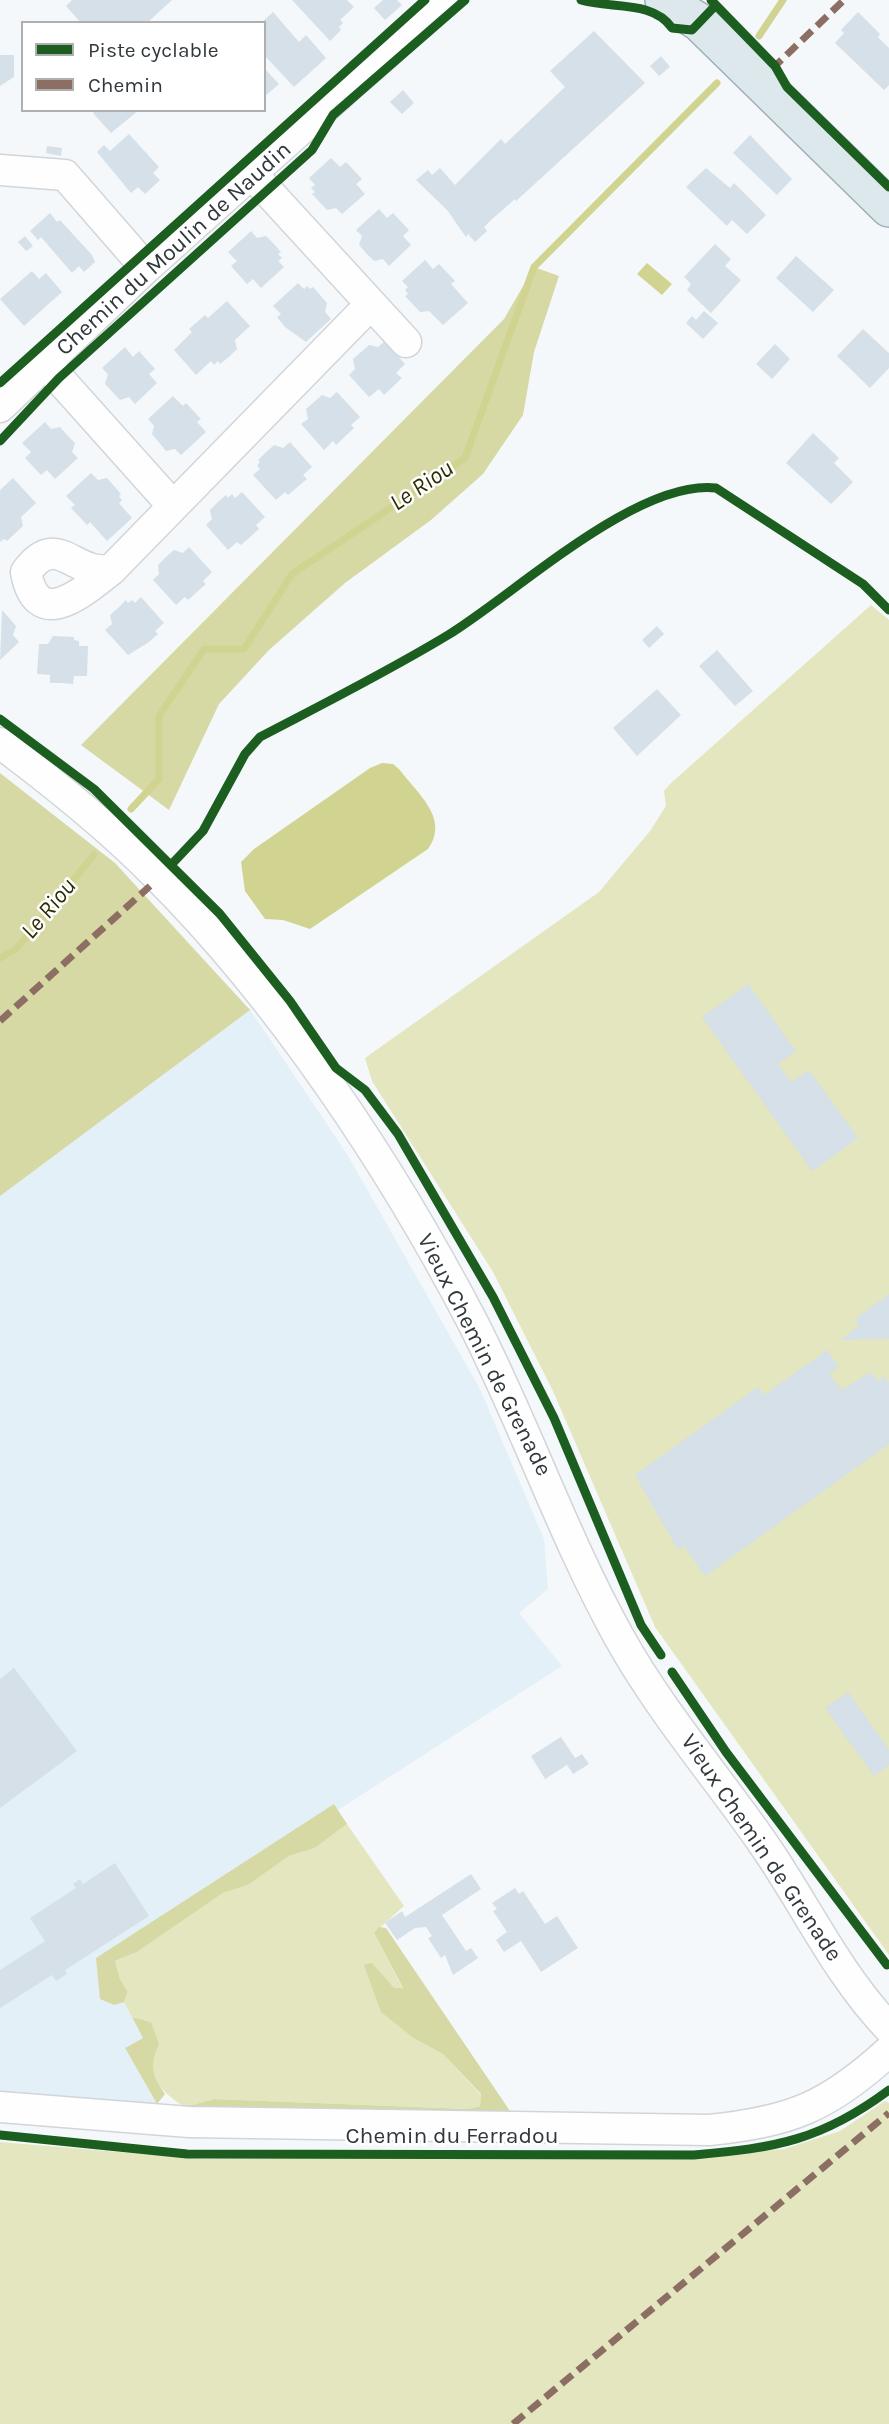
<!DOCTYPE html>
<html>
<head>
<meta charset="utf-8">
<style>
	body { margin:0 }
	#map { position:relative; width:889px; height:2424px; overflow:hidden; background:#f5f8fa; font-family:Karla,sans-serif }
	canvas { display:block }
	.legend { position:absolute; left:21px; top:21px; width:245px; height:91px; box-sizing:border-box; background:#fff; border:2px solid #adafb1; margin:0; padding:9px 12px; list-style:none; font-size:21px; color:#31383c }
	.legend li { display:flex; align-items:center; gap:14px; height:35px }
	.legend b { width:35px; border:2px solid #adafb1 }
</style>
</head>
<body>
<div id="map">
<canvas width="889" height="2424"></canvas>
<ul class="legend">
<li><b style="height:9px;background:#1b5e20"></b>Piste cyclable</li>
<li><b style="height:9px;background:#8d6e63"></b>Chemin</li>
</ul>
</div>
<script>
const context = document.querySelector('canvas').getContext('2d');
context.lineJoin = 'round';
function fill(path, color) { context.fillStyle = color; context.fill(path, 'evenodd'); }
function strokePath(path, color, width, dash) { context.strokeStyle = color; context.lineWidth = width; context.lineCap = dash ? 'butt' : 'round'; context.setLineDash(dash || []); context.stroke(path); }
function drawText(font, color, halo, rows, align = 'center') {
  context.font = font + ' Karla,sans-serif'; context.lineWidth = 5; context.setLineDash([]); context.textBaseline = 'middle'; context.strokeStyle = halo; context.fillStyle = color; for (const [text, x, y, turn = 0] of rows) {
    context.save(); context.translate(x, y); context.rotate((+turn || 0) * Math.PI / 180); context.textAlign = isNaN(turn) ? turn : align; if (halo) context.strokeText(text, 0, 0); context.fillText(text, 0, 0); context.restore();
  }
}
fill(new Path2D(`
	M249,1008L347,1154L480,1389L544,1539L548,1589L519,1613L562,1666L103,1961L143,2038L125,2048L161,2111L0,2098V1194Z`), '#e3f0f8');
fill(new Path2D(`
	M871,605L889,620V1955L655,1627L553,1391L493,1272L372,1081L365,1058L599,892L650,831L666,806L664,791L670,784Z
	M347,1824L404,1906L374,1933L403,1989H394L372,1963L415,2039L443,2054L481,2095L480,2106L468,2109L214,2099L185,2107C144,2081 152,2066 151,2022L132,2017L124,2002L128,1992L120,1979L115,1961L137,1952L223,1893L248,1885L289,1856L315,1848Z
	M885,2101L889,2103V2424H0V2142L202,2159L704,2156L784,2149L840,2131Z`), '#e3e6be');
fill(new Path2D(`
	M534,267L559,276L534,352L523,415L483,474L431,520L345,583L269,650L219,704L169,810L81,745L504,319Z
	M0,773L115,863L250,1010L0,1196Z
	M334,1804L347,1824L315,1848L289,1856L248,1885L223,1893L137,1952L115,1961L120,1979L128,1992L124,2002L114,2005L100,1999L96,1958Z
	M379,1927L386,1928L510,2111L507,2115L184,2113L185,2107L214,2099L468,2109L480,2106L481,2094L443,2054L415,2039L381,2012L364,1965L372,1963L394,1988H403L374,1933Z
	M132,2017L151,2022L159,2044C149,2066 152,2075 165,2094L157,2104L125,2048L143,2038Z`), '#d6d9a4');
fill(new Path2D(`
	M647,263L672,284L662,295L637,274Z
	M382,763L393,764L399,769C418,794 450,819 428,849L310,929L283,920L265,919L245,891L241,862L254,849L370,768Z`), '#d1d490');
strokePath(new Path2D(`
	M759,36L783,0
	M131,809L159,779V716L204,649H244L292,574L465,458L534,267L717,83
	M0,958L16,949L94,855`), '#d1d490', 7);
fill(new Path2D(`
	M72,0H172L147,23H81L66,6Z
	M292,0H347L354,7L340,20L343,23L339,27L341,30L330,41Z
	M383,0H397L402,5L385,20L374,8Z
	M273,12L299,42L306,35L326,58L294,87L264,55V23H261Z
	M858,12L880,34L878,37L889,48V85L884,90L835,43L844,33L841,30Z
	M594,31L645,83L516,201L515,199L490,221L484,227L487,231L475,242L468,234L466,237L447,210L416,180L428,170L432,175L440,168L455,185L501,139L505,144L565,87L550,71Z
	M0,55H14V77L0,86Z
	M661,56L670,67L659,76L650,66Z
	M264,68L279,84L264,97Z
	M403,90L414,103L402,114L390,102Z
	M96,110H139L111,133L93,113Z
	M129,134L159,167L153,173L160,180L145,194L138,187L131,193L97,152L104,145L110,151Z
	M750,135L792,179L777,195L733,153Z
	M47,146L62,148L61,156L46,153Z
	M331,158L340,167L346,162L362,179L356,184L365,194L342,214L336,208L327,210L312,194L315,192L311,188L315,185L309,178Z
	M706,168L730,188L734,183L766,215L747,234L732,220L727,226L686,187Z
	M379,209L387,218L393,213L409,230L403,236L411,245L389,266L383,259L374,261L366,253L359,245L362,236L356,230Z
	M50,213L57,222L60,220L92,255L95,262L84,272L79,266L72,273L41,237L38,240L30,231Z
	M251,231L257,238L266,236L274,244L281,252L278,254L282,258L278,261L284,267L261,288L253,279L247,284L231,266L237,261L228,252Z
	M25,236L33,246L26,251L18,242Z
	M715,244L731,259L725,266L741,280L711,313L687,290L691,284L684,277Z
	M796,256L834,290L813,312L776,278Z
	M425,260L433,269L439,264L455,281L451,284L468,303L443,325L429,311L420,312L405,296L408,294L405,290L408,287L402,281Z
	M32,271L39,279L46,273L62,292L24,326L0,299Z
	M298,283L304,289L307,286L310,289L313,287L327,303L325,312L331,319L306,342L285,327L277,317L281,314L273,306Z
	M227,301L250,326L235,340L237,349L229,357L220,364L218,361L214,365L211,361L196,375L174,350L192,332L189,329L205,315L208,318Z
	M704,311L718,323L703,339L686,323L692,316L696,320Z
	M863,329L889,353V368L870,388L837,356Z
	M385,341L405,364L396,373L402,378L384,395L379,389L369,397L349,375L355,369L353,359L369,345L378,347Z
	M775,344L790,359L772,379L756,364Z
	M125,347L133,357L139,351L155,369L149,374L157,383L135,404L129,397L120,400L105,384L108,374L102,368Z
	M337,392L360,417L351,425L354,428L336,445L333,441L324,450L301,424L308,419L306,409L322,395L330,398Z
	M173,396L183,406L186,403L201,419L197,422L206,432L181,455L175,449L166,451L152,434L154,426L148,419Z
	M45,422L51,429L60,427L67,435L75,443L72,452L78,458L55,479L47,470L41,475L25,458L31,452L22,443Z
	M813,433L839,458L834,463L853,482L831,504L786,463Z
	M290,442L312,467L303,475L307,479L288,495L285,492L276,500L253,475L260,469L257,466L260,462L258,460L274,445L283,448Z
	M91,473L98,480L107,478L121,494L119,496L122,500L119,503L132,518L107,541L90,522L87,525L71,508L75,505L66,496Z
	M13,478L36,503L21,517L23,526L7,541L4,539L0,542V490Z
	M242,492L265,517L256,525L259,529L241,545L237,542L228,550L206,525L212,519L210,510L218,502L226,495L228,498L232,494L235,498Z
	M189,547L212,572L203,581L206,584L188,600L185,597L176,605L153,580L159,574L158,565L166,557L174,550L183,553Z
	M141,597L164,623L155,631L158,634L149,642L128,655L105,630L112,624L110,615L118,608L126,600L128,603L132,600L135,603Z
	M2,610L16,626L13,635L19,642L0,660Z
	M657,626L664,634L649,648L642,640Z
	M53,636L74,637V640L79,641V646H88L87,676H74L73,684L62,683H50V675L37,674L39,644H48Z
	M717,650L753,691L735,706L699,666Z
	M657,689L681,715L637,756L613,728Z
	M748,984L796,1051L778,1064L791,1082L809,1070L858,1138L812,1171L702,1017Z
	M889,1294V1339L840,1340L859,1326L855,1319Z
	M827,1350L839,1367L829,1374L842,1390L870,1372L878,1380L884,1376L889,1383V1444L705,1576L684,1546L679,1550L675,1545L635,1475L758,1387L764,1395Z
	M14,1668L77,1751L0,1808V1679Z
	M848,1692L889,1750V1765L874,1776L825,1708Z
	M561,1737L575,1758L582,1754L589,1764L573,1774L567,1765L545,1779L531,1756Z
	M115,1863L149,1916L65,1970L67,1974L56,1981L52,1975L0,2008V1970L45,1941L30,1918L76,1888L73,1884L80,1879L83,1884Z
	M471,1874L481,1889L442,1915L466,1951L471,1948L478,1958L453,1975L445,1955L441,1958L428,1938L432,1936L426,1927L415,1928L397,1940L385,1923L402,1911L405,1917Z
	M515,1888L519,1894L523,1891L545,1924L557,1916L578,1948L541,1972L521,1941L504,1952L496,1940L507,1932L493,1911L497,1909L492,1903Z`), '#d5e0e8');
const minor = new Path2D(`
	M0,170L65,175L146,268
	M251,173L406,342
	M46,364L173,506
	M0,407L146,268L445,0
	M111,570C72,576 58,529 26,572C37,633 83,592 111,570L371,304
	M0,743C55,784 109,827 157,876C281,1000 391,1166 472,1321C525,1424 563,1536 619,1637C659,1709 713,1772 760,1839C804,1901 836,1973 889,2028
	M0,2107L189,2122L709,2130C790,2122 828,2107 889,2051`);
const major = new Path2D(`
	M664,0L699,22L889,208`);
strokePath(minor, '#d1d5d9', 33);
strokePath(major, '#9cafb9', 40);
strokePath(minor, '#fefefe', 30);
strokePath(major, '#dde8ed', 37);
strokePath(new Path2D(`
	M772,62L775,66L844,0
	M0,1021L150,886
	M513,2424L889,2113`), '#8d6e63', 7, [14, 7]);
strokePath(new Path2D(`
	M581,0C610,9 653,0 672,28L692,30L715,6
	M711,0L775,66L787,87L889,187
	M0,383L425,0
	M0,441L59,378L312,150L333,115L465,0
	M0,719L94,789L220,914L290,1001L336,1068L365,1090L398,1134L493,1297L554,1418L641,1625L661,1655
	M171,865L203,831L245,754L260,737C323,704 387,672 448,635C515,594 637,479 716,488L863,584L889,610
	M672,1672L726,1752L887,1965
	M0,2135L187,2154L694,2155C776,2148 822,2140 889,2090`), '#1b5e20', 9);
drawText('23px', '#31383c', '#fff', [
	["Chemin du Moulin de Naudin",174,249,-42],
	["Vieux Chemin de Grenade",484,1355,63],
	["Vieux Chemin de Grenade",761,1848,56],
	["Chemin du Ferradou",452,2136]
]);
drawText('italic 24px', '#2d2e03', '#fff', [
	["Le Riou",422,486,-34],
	["Le Riou",49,909,-50]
]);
</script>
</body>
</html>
